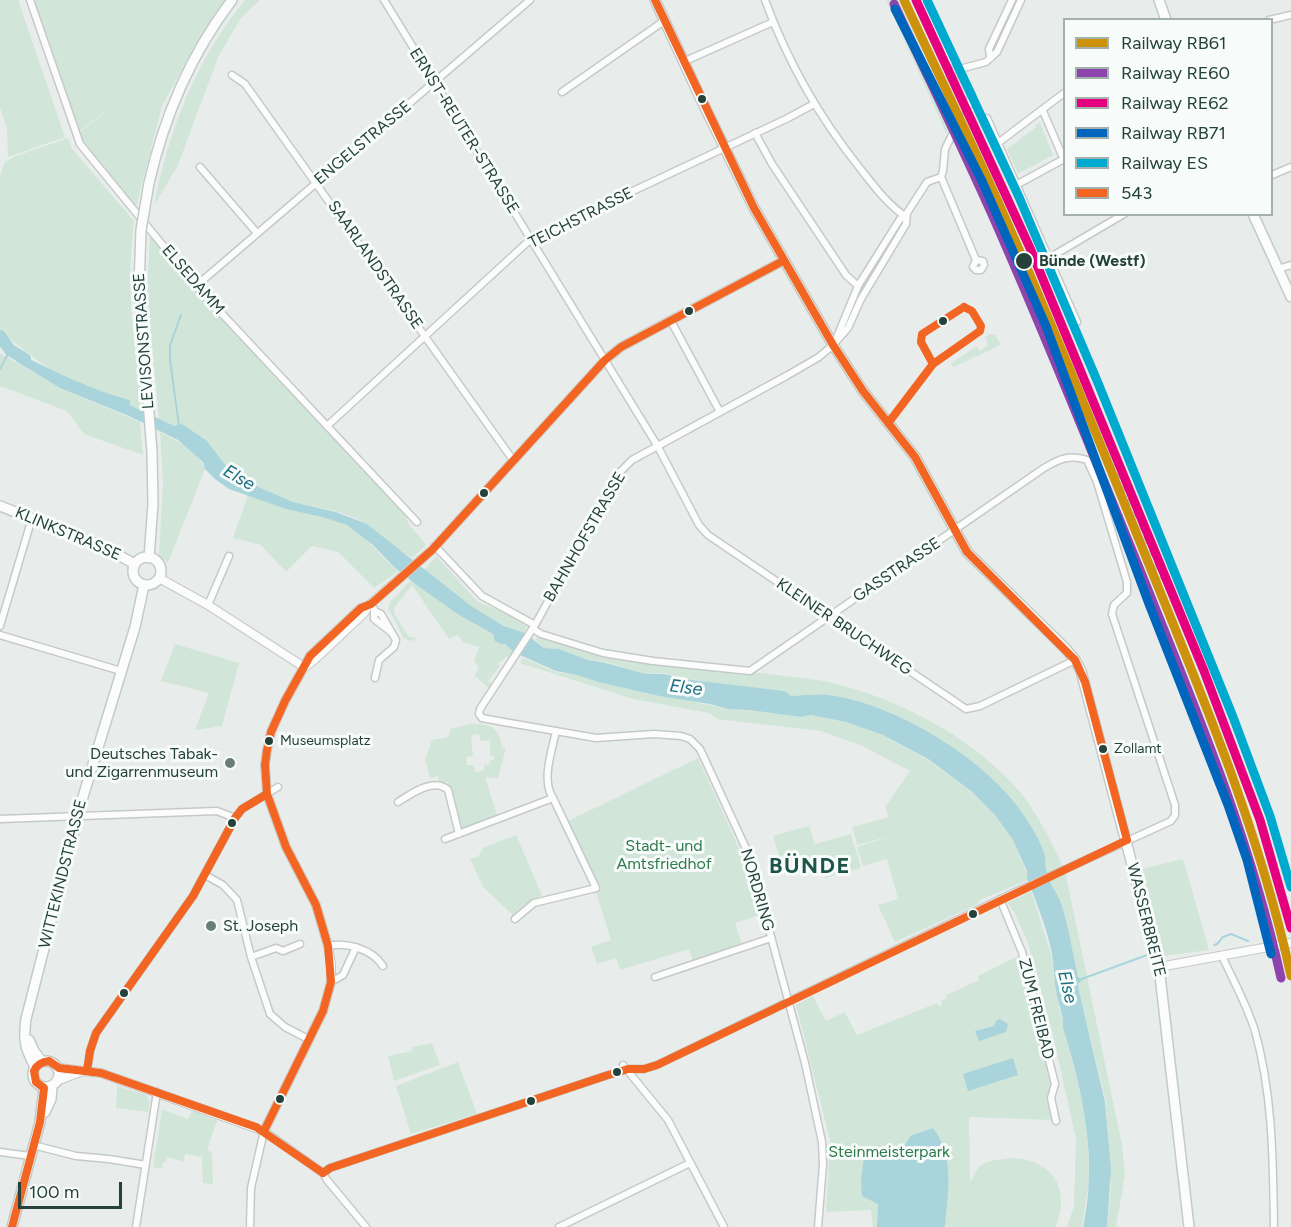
<!DOCTYPE html>
<html>
<head>
<meta charset="utf-8">
<style>
	body { margin:0 }
	#map { position:relative; width:1291px; height:1227px; overflow:hidden; background:#e8edeb; font-family:Figtree,sans-serif }
	canvas { display:block }
	.legend { position:absolute; left:1063px; top:18px; width:210px; height:198px; box-sizing:border-box; background:#f7fbf9; border:2px solid #a3b1ad; margin:0; padding:8px 10px; list-style:none; font-size:18px; color:#24423a }
	.legend li { display:flex; align-items:center; gap:12px; height:30px }
	.legend b { width:30px; border:2px solid #a3b1ad }
	.scale { position:absolute; left:18px; top:1182px; width:104px; height:27px; box-sizing:border-box; border:3px solid #24423a; border-top:0; padding-left:8px; font-size:18px; line-height:21px; white-space:nowrap; color:#24423a; -webkit-text-stroke:4px #f7fbf9; paint-order:stroke }
</style>
</head>
<body>
<div id="map">
<canvas width="1291" height="1227"></canvas>
<ul class="legend">
<li><b style="height:8px;background:#cd920c"></b>Railway RB61</li>
<li><b style="height:8px;background:#8e44ad"></b>Railway RE60</li>
<li><b style="height:8px;background:#e5007d"></b>Railway RE62</li>
<li><b style="height:8px;background:#0065bd"></b>Railway RB71</li>
<li><b style="height:8px;background:#00a9ce"></b>Railway ES</li>
<li><b style="height:8px;background:#f26522"></b>543</li>
</ul>
<div class="scale">100 m</div>
</div>
<script>
const context = document.querySelector('canvas').getContext('2d');
context.lineJoin = 'round';
function fill(path, color) { context.fillStyle = color; context.fill(path, 'evenodd'); }
function strokePath(path, color, width, dash) { context.strokeStyle = color; context.lineWidth = width; context.lineCap = dash ? 'butt' : 'round'; context.setLineDash(dash || []); context.stroke(path); }
function drawText(font, color, halo, rows, align = 'center') {
  context.font = font + ' Figtree,sans-serif'; context.lineWidth = 6; context.setLineDash([]); context.textBaseline = 'middle'; context.strokeStyle = halo; context.fillStyle = color; for (const [text, x, y, turn = 0] of rows) {
    context.save(); context.translate(x, y); context.rotate((+turn || 0) * Math.PI / 180); context.textAlign = isNaN(turn) ? turn : align; if (halo) context.strokeText(text, 0, 0); context.fillText(text, 0, 0); context.restore();
  }
}
fill(new Path2D(`
	M0,0H18L65,137L8,157L7,129L0,107Z
	M32,0H225L195,46L162,106L136,207H133L78,134L122,98L80,131L76,129Z
	M245,0H260L241,18L219,55L178,165L154,206C168,132 196,59 245,0Z
	M886,0H899L954,121L946,133Z
	M1040,123L1053,155L1018,174L1007,149L1036,127L1035,124Z
	M68,138L72,149L134,221C126,285 133,349 145,412L130,405V400L95,390L52,371L4,335L0,329V176L5,162L16,156Z
	M150,234C230,332 318,422 405,513L408,523L426,545L412,558L383,538L367,524L355,518L336,511L293,502L254,485L230,471L205,439L182,424L174,426L159,419L147,293Z
	M989,334H995L1001,345L953,367L951,364L976,346L980,351L988,345L985,338Z
	M0,353L60,388L140,422L143,455L84,434L67,411L0,386Z
	M160,432C176,440 199,451 205,469L168,563L159,555L163,483Z
	M248,495C262,499 274,505 288,509C307,515 328,516 346,525C367,535 380,557 398,571C390,578 382,582 374,588L338,552L312,546L286,572L261,545L233,538Z
	M436,556L478,602L511,615L527,626L525,633C486,622 454,595 424,570Z
	M411,580L459,615L493,634L513,652L510,657H506L498,664L500,666L488,681L492,684L489,688L475,676L479,666L474,662L479,647L463,642L458,635L449,639L412,585L394,608V613L409,637L416,638L414,641L404,639L388,608L391,601Z
	M537,635L588,651L824,681C896,697 971,735 1020,792C1039,815 1052,844 1065,871L1122,1145L1125,1175L1116,1227H1107L1111,1186L1106,1102L1079,991L1078,984L1082,980L1078,978C1073,955 1070,932 1063,911C1059,896 1049,884 1046,869C1045,865 1046,860 1045,856C1042,845 1035,832 1029,823C995,765 906,710 841,697C822,693 809,695 791,696L785,691L692,680L664,673L646,674L602,661L588,660L559,649L544,648L536,640Z
	M175,644L239,663L222,726L195,730L209,693L161,681Z
	M523,658L556,672L577,675L598,682L659,696L676,698L728,709L749,710L800,717L811,715L846,722L883,735L928,760L971,792L995,815L1013,840L1026,871L1028,880L982,899L976,905L895,942L878,905L898,899L887,859L863,866L857,847L894,835L857,845L852,827L889,817L885,807L910,771L862,746L821,731L717,719L709,713L633,699L520,663Z
	M470,724C493,724 497,726 503,748H506L498,778L485,777L498,818L462,831L458,828L447,782L439,783L438,776L430,778L425,759L432,740L449,737L450,729ZM479,734L480,741L490,740V756H493L494,760H490V763L487,765L484,764V771L475,772L474,765H467L466,757L473,756L471,735Z
	M698,758L743,857L759,915L735,923L742,944L693,961L689,949L620,970L616,958L597,964L591,947L611,940L596,892L600,890L568,821Z
	M809,826L815,844L851,834L861,868L825,878L819,860L783,870L773,836Z
	M516,835L542,895L523,906L514,916L483,887L470,859L478,857L483,848Z
	M1183,859L1209,950L1164,956L1142,869Z
	M1031,891L1051,954L1059,1008L1082,1098L1087,1128L1089,1181L1082,1227H1067L1074,1206L1076,1139L1053,1036L1028,943L1015,914L1008,903Z
	M1020,955L1052,1082L1046,1098L1052,1120L969,1117L970,1181C974,1178 976,1170 980,1166C986,1161 996,1160 1003,1159C1032,1155 1063,1170 1061,1204C1061,1212 1058,1220 1056,1227H873L871,1210L826,1212L830,1140L796,1005L813,996L826,1021L845,1012L857,1035L937,1003L939,1007L942,1004L941,1000L947,998L946,995L979,980L978,976Z
	M432,1043L440,1065L394,1081L388,1056L412,1051V1047Z
	M458,1062L477,1114L411,1134L396,1086Z
	M117,1086L146,1095L150,1102L148,1112L116,1108Z
	M162,1109L188,1119L192,1111L217,1120L207,1150L212,1152L213,1184L203,1183L202,1157L185,1154L184,1162L167,1157L166,1162H163L162,1169L153,1167Z`), '#d1e6d8');
fill(new Path2D(`
	M11,350C50,369 87,389 130,400V405L134,407L174,426L182,424L206,440L230,471L254,485L293,502L336,512L367,524L471,606L504,626L525,633L544,648L559,649L588,660L602,662L646,674H664L692,680L785,691L791,696C810,695 821,693 841,697C906,710 995,765 1029,823C1035,832 1042,845 1045,856C1046,860 1045,865 1046,869C1048,883 1058,893 1062,906C1069,929 1073,954 1078,977L1082,980L1078,984L1079,991L1105,1102L1111,1169L1107,1227H1083C1098,1161 1083,1091 1063,1028C1064,1017 1059,1006 1057,996C1054,982 1054,968 1052,954C1047,928 1036,902 1027,878V871L1013,840L995,815L972,792L928,759L883,735L846,722L811,715L801,717L749,710L728,709L710,704L659,696L598,682L577,675L556,671L513,652L505,644H501L495,641L493,634L459,615L418,586L394,567L373,545L347,525L322,517L286,509L229,489L215,479L205,469L203,462L178,440L129,416L60,388L17,362Z
	M1000,1019L1008,1024L1006,1032L979,1041L975,1031L994,1026L996,1021Z
	M1013,1058L1018,1075L968,1091L963,1074Z
	M933,1128C955,1157 948,1191 945,1225L944,1227H877L878,1204L862,1196L861,1180L864,1157L874,1148C890,1158 903,1152 910,1136Z`), '#a9d4db');
strokePath(new Path2D(`
	M0,345L10,350L0,369
	M179,426L170,360V345L181,315
	M1214,945L1217,944L1223,937L1231,934L1248,941
	M1079,980L1147,955`), '#a9d4db', 2);
strokePath(new Path2D(`
	M0,336L10,350L25,359`), '#a9d4db', 12);
strokePath(new Path2D(`
	M958,123L970,104`), '#c1cbc8', 6, [6, 3]);
const minor = new Path2D(`
	M30,0L80,144L196,286L417,522
	M384,0L657,445L699,525L708,535L966,709L980,706L1075,660
	M765,0C787,60 819,117 859,167C874,186 886,203 906,217
	M922,0L949,58L960,69
	M1269,20L1291,15
	M990,56L989,49L1012,0
	M683,62L773,22
	M960,69L986,62L997,52L1021,0
	M960,69L959,72L971,93L970,104
	M232,75L245,84L513,460
	M562,92L664,21
	M1043,111L1064,160
	M987,118L1077,322
	M755,133L772,164L846,275L858,286
	M998,143L1064,93
	M200,167L257,233
	M1272,175L1291,167
	M941,177L976,260L973,267L976,270H981L984,265L983,261L976,260
	M941,177L943,171L945,149L958,123
	M1016,185L1064,159
	M1049,258L1124,214
	M1278,269L1291,265
	M196,286L530,0
	M671,321L720,412
	M835,342L858,286L900,219L906,217
	M327,426L531,239L786,119L814,104
	M435,546L482,596L535,625
	M208,605L229,556
	M374,609V619L391,632
	M374,611L381,614L396,640L394,647L379,660L375,678
	M0,626L32,518
	M0,635L121,671
	M479,714L480,709L535,625L618,474L632,460L788,375L819,357L833,345L848,328L861,299L906,224L907,213L927,182L941,177
	M479,714L482,718L498,721L596,738L654,734L681,736L690,739L700,749L749,855L805,1063L822,1142L823,1164L818,1227
	M553,798C541,780 552,751 556,731
	M398,802C411,794 434,777 448,790L459,834
	M0,819L217,811L235,818
	M445,839L553,798L596,888L534,903L515,919
	M205,875L223,885L237,900L251,957L270,1014L285,1027L308,1039
	M1000,899L1022,952L1055,1084L1051,1098L1056,1121
	M328,946C347,942 372,949 383,966
	M1222,956C1233,980 1247,1005 1255,1031C1273,1095 1273,1162 1274,1227
	M251,957L276,948L283,951L300,944
	M655,977L771,938
	M331,982L343,975L356,947
	M623,1065L668,1120L724,1227
	M87,1071L90,1051L96,1033L193,896L235,818L242,809L278,787
	M33,1145L76,1156L109,1159L146,1165
	M0,1152L30,1156
	M323,1173L330,1168L605,1076L628,1069H644L657,1065L1013,893L1171,821L1175,815V805L1112,614L1114,605L1127,593V582L1097,482L1087,460C1070,454 1059,459 1044,468L750,671L653,661L603,653L541,634L533,629
	M136,1227L157,1092
	M250,1227L251,1188L264,1131L323,1173L327,1180L366,1227
	M559,1227L690,1163`);
const tertiary = new Path2D(`
	M159,578L208,605L304,667
	M305,667L314,660L364,613L368,606L432,550L605,360L621,347L658,327L783,261
	M1159,967L1291,943
	M59,1068L101,1073L264,1131L323,1011L331,982V964L328,946L316,905L286,847L267,794L265,765L267,750L271,732L285,701L310,656L361,608L368,606
	M59,1080L83,1071`);
const secondary = new Path2D(`
	M655,0L700,97L754,208L833,345L863,391L915,457L967,552L1066,649L1075,660L1081,671L1159,967L1189,1227
	M1159,0L1166,20
	M149,183C164,117 191,54 232,0
	M1253,214L1291,297
	M0,506L97,544L135,564
	M133 571a14 14 0 1 1 28 0a14 14 0 1 1-28 0Z
	M149,558L153,504L152,452
	M29,1040L34,1051L42,1062
	M33 1074a13 13 0 1 1 26 0a13 13 0 1 1-26 0Z
	M35,1067C25,1048 23,1041 26,1019L82,800L135,627L144,585
	M45,1112L51,1099L52,1086
	M12,1227L40,1122L44,1088`);
strokePath(minor, '#c5cac8', 9);
strokePath(tertiary, '#c5cac8', 10);
strokePath(secondary, '#c3cbc8', 12);
strokePath(minor, '#fcfcfc', 6);
strokePath(tertiary, '#fcfcfc', 8);
strokePath(secondary, '#fcfcfc', 9);
const rail = new Path2D(`
	M1115,466L1161,578`);
strokePath(rail, '#c9cdcc', 4.5);
strokePath(rail, '#f7fbf9', 2, [7]);
const secondaryBridge = new Path2D(`
	M149,183L141,230L139,286L152,452`);
strokePath(secondaryBridge, '#c3cbc8', 12, []);
strokePath(secondaryBridge, '#fcfcfc', 9);
strokePath(new Path2D(`
	M655,0L754,208L833,345L863,391L915,457L967,552L1075,660L1085,682L1127,840
	M933,364L921,342L922,334L964,307
	M889,422L933,364L980,331L981,326L972,311L964,307
	M87,1071L90,1051L96,1033L193,896L235,818L242,809L267,794
	M264,1131L323,1011L331,982L328,946L316,905L286,847L267,794L265,765L267,750L271,732L285,701L310,656L361,608L371,604L432,550L605,360L621,347L783,261
	M323,1173L330,1168L605,1076L628,1069H644L657,1065L1127,840
	M12,1227L40,1122L44,1088L36,1082L34,1071C37,1064 42,1062 49,1061L59,1068L101,1073L256,1127L323,1173`), '#f26522', 8);
strokePath(new Path2D(`
	M904,0C936,69 969,137 1000,206C1052,323 1100,443 1148,562C1204,700 1259,830 1291,976`), '#cd920c', 9);
strokePath(new Path2D(`
	M894,4C926,73 959,141 990,210C1043,329 1091,450 1140,570C1195,707 1249,834 1281,978`), '#8e44ad', 9);
strokePath(new Path2D(`
	M916,0L1030,248L1204,671L1260,820L1291,928`), '#e5007d', 9);
strokePath(new Path2D(`
	M895,9L982,181L1046,326L1149,604L1228,805L1247,860L1271,954`), '#0065bd', 9);
strokePath(new Path2D(`
	M927,0L1019,197L1098,383L1233,717L1270,816L1291,887`), '#00a9ce', 9);
for (const [x, y, r, color] of [
	[702,99,5,"#24423a"],
	[1024,261,9,"#24423a"],
	[689,311,5,"#24423a"],
	[943,321,5,"#24423a"],
	[484,493,5,"#24423a"],
	[269,741,5,"#24423a"],
	[1103,749,5,"#24423a"],
	[230,763,6,"#697e78"],
	[232,823,5,"#24423a"],
	[973,914,5,"#24423a"],
	[211,926,6,"#697e78"],
	[124,993,5,"#24423a"],
	[617,1072,5,"#24423a"],
	[280,1099,5,"#24423a"],
	[531,1101,5,"#24423a"]
]) { const dot = new Path2D(); dot.arc(x, y, r, 0, 2 * Math.PI); context.fillStyle = color; context.fill(dot); strokePath(dot, '#f7fbf9', 2); }
drawText('14px', '#24423a', '#f7fbf9', [
	["Museumsplatz",280,741],
	["Zollamt",1114,749]
], 'left');
drawText('16px', '#24423a', '#f7fbf9', [
	["ERNST-REUTER-STRASSE",464,131,58],
	["ENGELSTRASSE",363,143,-40],
	["TEICHSTRASSE",581,218,-27],
	["SAARLANDSTRASSE",375,265,55],
	["ELSEDAMM",193,280,49],
	["LEVISONSTRASSE",144,341,-94],
	["KLINKSTRASSE",68,534,23],
	["BAHNHOFSTRASSE",585,537,-60],
	["GASSTRASSE",897,570,-34],
	["KLEINER BRUCHWEG",844,627,34],
	["WITTEKINDSTRASSE",63,874,-76],
	["NORDRING",757,890,74],
	["WASSERBREITE",1146,920,76],
	["ZUM FREIBAD",1036,1009,76]
]);
drawText('bold 16px', '#24423a', '#f7fbf9', [
	["Bünde (Westf)",1039,261]
], 'left');
drawText('16px', '#24423a', '#f7fbf9', [
	["Deutsches Tabak-",218,754],
	["und Zigarrenmuseum",218,772],
	["St. Joseph",223,926,"left"]
], 'right');
drawText('16px', '#2d7a4b', '#f7fbf9', [
	["Stadt- und",664,846],
	["Amtsfriedhof",664,864],
	["Steinmeisterpark",889,1152]
]);
drawText('italic 18px', '#1c6f80', '#f7fbf9', [
	["Else",239,478,30],
	["Else",686,688,7],
	["Else",1067,987,76]
]);
context.letterSpacing = '1.5px';
drawText('bold 22px', '#1f5548', '#f7fbf9', [
	["BÜNDE",810,867]
]);
context.letterSpacing = '0px';
</script>
</body>
</html>
